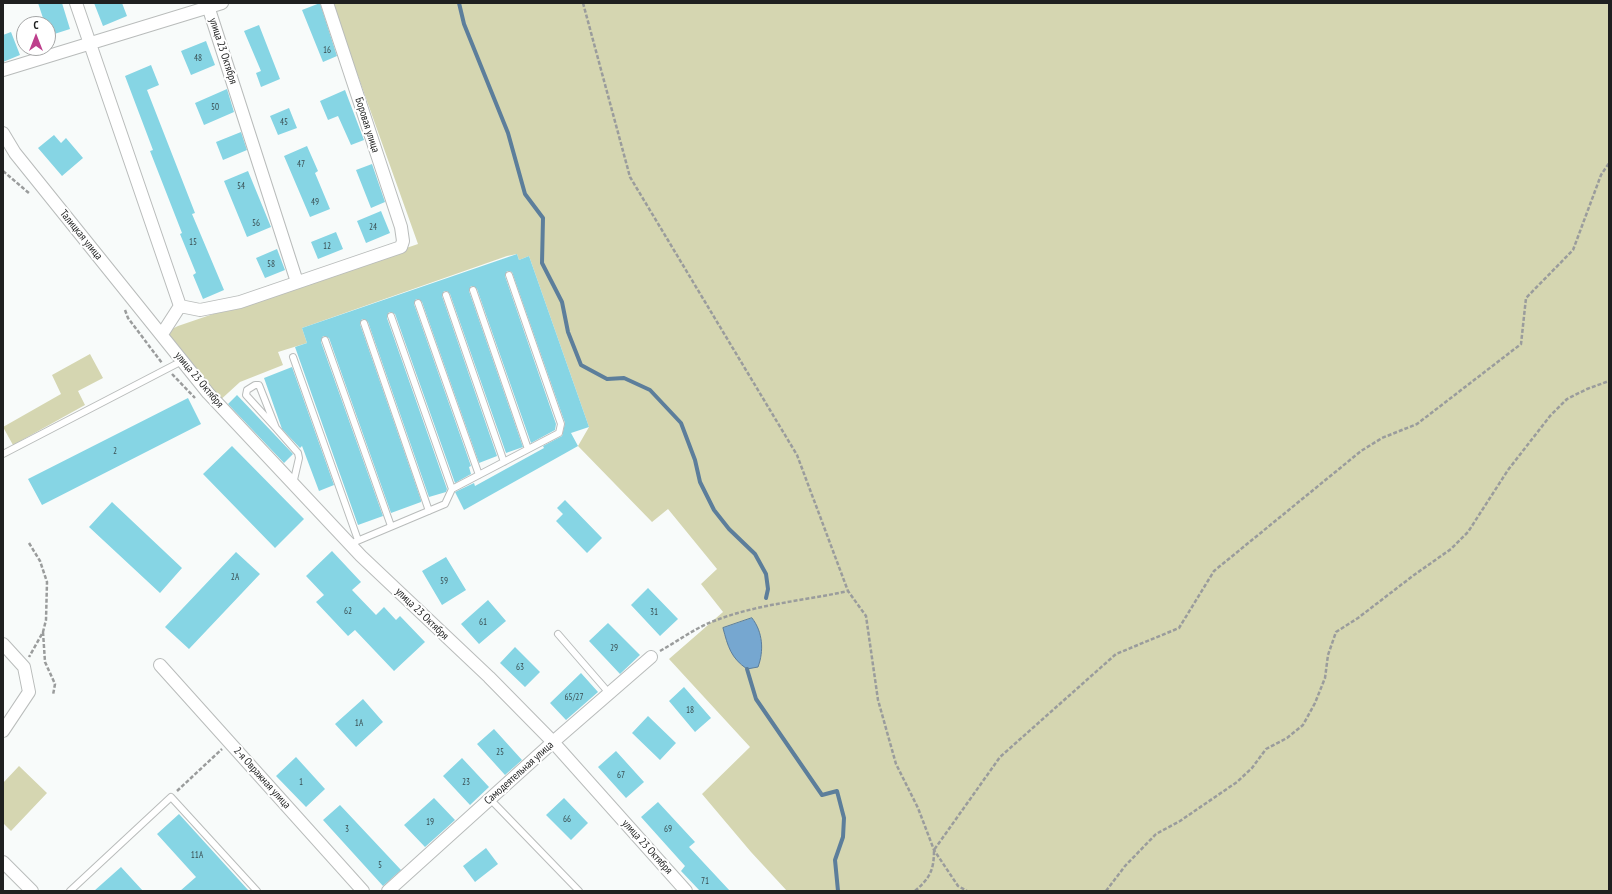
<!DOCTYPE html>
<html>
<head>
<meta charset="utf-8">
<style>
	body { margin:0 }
	#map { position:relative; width:1612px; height:894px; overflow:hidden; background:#f8fbfa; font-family:"PT Sans Narrow",sans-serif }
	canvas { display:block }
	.frame { position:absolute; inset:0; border:4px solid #1f2020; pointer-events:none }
	.north { position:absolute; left:16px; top:16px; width:40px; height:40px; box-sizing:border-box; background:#fff; border:1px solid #a5a6a6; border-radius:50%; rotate:0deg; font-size:11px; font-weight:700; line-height:16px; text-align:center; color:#1f2020 }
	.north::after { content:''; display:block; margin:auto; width:14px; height:18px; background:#bd3f8c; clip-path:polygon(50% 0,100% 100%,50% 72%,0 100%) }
</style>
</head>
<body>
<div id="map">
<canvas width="1612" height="894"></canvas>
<div class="frame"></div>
<div class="north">С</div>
</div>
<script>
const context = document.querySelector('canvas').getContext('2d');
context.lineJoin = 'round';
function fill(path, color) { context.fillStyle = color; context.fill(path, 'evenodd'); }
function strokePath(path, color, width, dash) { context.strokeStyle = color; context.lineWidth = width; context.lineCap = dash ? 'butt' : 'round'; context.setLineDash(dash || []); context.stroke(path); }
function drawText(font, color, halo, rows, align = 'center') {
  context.font = font + ' "PT Sans Narrow",sans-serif'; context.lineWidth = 4; context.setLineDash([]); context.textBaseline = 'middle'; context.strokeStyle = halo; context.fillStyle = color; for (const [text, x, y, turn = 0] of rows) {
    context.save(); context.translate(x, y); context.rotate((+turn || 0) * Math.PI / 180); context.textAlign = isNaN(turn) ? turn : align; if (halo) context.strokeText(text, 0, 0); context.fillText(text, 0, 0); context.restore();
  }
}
fill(new Path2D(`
	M332,3H1609V891H787L751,852L702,794L750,747L669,659L723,612L701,584L717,569L668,509L652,522L578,446L589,427L529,256L519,260L517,254L507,256L302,328L307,343L278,352L283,365L240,382L217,403L162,334L178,326L418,244Z
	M90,354L103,378L78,391L85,405L13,445L3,427L61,394L52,375Z
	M19,766L47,793L11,831L3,823V783Z`), '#d5d6b1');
const water = new Path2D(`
	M752,618C763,632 764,651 758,667L747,669C731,658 728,647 723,628Z`);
fill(water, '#76a7d0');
strokePath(water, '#5c7e9b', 1);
strokePath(new Path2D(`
	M459,3L464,24L508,133L525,194L543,218L542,263L562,302L568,332L581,365L607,379L624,378L650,390L681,423L695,460L700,482L714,510L729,529L755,554L766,574L768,589L766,598
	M747,669L756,699L822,795L837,791L844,818L843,837L835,860L838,891`), '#5c7e9b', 4);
fill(new Path2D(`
	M38,3H62L70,29L48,36V24H45Z
	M94,3H122L127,16L103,26Z
	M320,3L337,56L323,62L302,10Z
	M259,25L280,79L261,87L256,73L261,71L244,31Z
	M11,32L20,55L3,62V35Z
	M206,41L215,65L191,75L181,51Z
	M151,65L159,85L147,90L195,213L192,214L224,290L203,299L193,275L196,273L180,234L182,233L150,151L153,150L125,76Z
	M227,89L234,112L204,125L195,103Z
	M345,90L364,140L351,145L338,116L328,120L320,101Z
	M289,108L297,128L278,135L270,116Z
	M241,132L247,150L223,160L216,142Z
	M54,135L61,143L66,138L83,158L62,176L38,148Z
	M307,146L318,171L315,173L330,209L310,217L284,156Z
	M372,164L385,202L371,208L356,170Z
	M248,171L271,227L247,237L224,181Z
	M381,211L390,233L366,243L357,221Z
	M336,232L343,249L318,259L311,242Z
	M277,249L285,270L265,278L256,258Z
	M517,254L519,260L529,256L589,427L571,433L578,446L464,510L455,492L474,483L475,486L544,448L543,446L562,436L565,423L512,272L507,271L505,276L556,424L555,430L531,443L477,289L471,286L469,291L523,447L506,453L450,294L447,291H444L442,296L497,456L479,463L422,302L416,299L414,304L471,466L469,467L471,474L455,483L395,314L389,312L387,318L447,489L446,492L429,497L368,322L362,319L360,324L421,500V502L391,513L329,338L323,336L321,342L383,516L358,525L295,347L307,343L302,328Z
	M292,367L334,485L319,491L302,446L300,448L282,429L264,378Z
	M237,395L293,454L284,463L228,404Z
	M188,398L201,424L42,505L28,479Z
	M232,446L304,519L275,548L203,474Z
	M565,500L602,538L587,553L556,521L563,514L557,508Z
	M112,502L182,568L160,593L89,527Z
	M332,551L361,582L352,590L376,615L384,607L396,620L400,616L425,642L394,671L355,630L348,636L316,602L324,595L306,576Z
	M236,552L260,574L189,649L165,627Z
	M446,557L466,590L442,605L422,571Z
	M648,588L678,619L660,636L631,605Z
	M488,600L506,621L479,644L461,624Z
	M608,623L640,655L620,674L589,641Z
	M515,647L540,672L525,687L500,663Z
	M581,673L598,692L566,720L550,703Z
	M684,687L711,718L695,732L669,701Z
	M363,699L383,722L356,747L335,724Z
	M648,716L676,743L660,760L632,733Z
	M494,729L522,760L505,775L477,744Z
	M616,751L644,782L626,798L598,767Z
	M296,757L325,789L306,807L276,776Z
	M462,758L489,787L470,805L443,776Z
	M434,798L455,820L425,847L404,825Z
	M564,798L588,823L571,840L546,815Z
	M658,802L695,842L689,847L730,891H700L681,871L685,866L641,817Z
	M340,805L401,870L383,886L323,820Z
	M179,814L249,891H180L196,877L157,834Z
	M486,848L498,864L475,882L463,866Z
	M121,867L143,891H94Z`), '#86d5e4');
const service = new Path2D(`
	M473,290L528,449
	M446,295L504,462
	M418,303L479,475
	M391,316L452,489
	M364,323L429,511
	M325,340L391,526
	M293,357L358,540
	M276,428L246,395L247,390L255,385H259L276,428L298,453L299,458L293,484
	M3,454L182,361
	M350,544L445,504L452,489L559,433L561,424L509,275
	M558,634L609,693
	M490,799L579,891
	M70,891L171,797L257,891`);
const minor = new Path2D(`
	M76,3L180,306
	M207,3L297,282
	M3,70L222,3
	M3,133L15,153L208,393L361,556L489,677L553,742L686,891
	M162,334L180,306L200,310L240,302L401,247L403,241L401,227L327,3
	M3,644L24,667L29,692L3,731
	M160,665L363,891
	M3,862L32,891
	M388,891L553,742L651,657`);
strokePath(service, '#b9bcbb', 8);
strokePath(minor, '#b9bcbb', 14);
strokePath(new Path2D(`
	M583,3L630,177L797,455L848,591
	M3,171L30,194
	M125,310L128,318L162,363
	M172,374L195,398
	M29,543L40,561L47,582L46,620L43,632L29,657
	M43,632L45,662L55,684L53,695
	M660,651C678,641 695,628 714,621C757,604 803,601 848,591L866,616L878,700L896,764L918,808L934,850L958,886L967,891
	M177,791L222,749
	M915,891C930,878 934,870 934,850L1000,757L1116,654L1179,628L1214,571L1361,451L1382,438L1417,424L1521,344L1526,298L1573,250L1601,175L1609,163
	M1106,891L1125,866L1156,834L1180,821L1237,782L1252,768L1266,749L1287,738L1303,725L1315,703L1325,678L1328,655L1336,632L1358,618L1414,575L1451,549L1468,532L1508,470L1550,416L1567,399L1587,389L1609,381`), '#9a9c9c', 2.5, [4, 2]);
strokePath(service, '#fff', 6);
strokePath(minor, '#fff', 12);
drawText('9px', '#394d51', null, [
	["16",327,50],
	["48",198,58],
	["50",215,107],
	["45",284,122],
	["47",301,164],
	["54",241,186],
	["49",315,202],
	["56",256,223],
	["24",373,227],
	["15",193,242],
	["12",327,246],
	["58",271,264],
	["2",115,451],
	["2А",235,577],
	["59",444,581],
	["62",348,611],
	["31",654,612],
	["61",483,622],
	["29",614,648],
	["63",520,667],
	["65/27",574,697],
	["18",690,710],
	["1А",359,723],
	["25",500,752],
	["67",621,775],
	["1",301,782],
	["23",466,782],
	["66",567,819],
	["19",430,822],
	["3",347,829],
	["69",668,829],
	["11А",197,855],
	["5",380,865],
	["71",705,881]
]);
drawText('11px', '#1f2020', '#fff', [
	["улица 23 Октября",223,51,72],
	["Боровая улица",367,125,72],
	["Талицкая улица",81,235,51],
	["улица 23 Октября",199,380,50],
	["улица 23 Октября",422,614,44],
	["Самодеятельная улица",519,773,-42],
	["2-я Овражная улица",262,778,48],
	["улица 23 Октября",647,847,48]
]);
</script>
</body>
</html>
